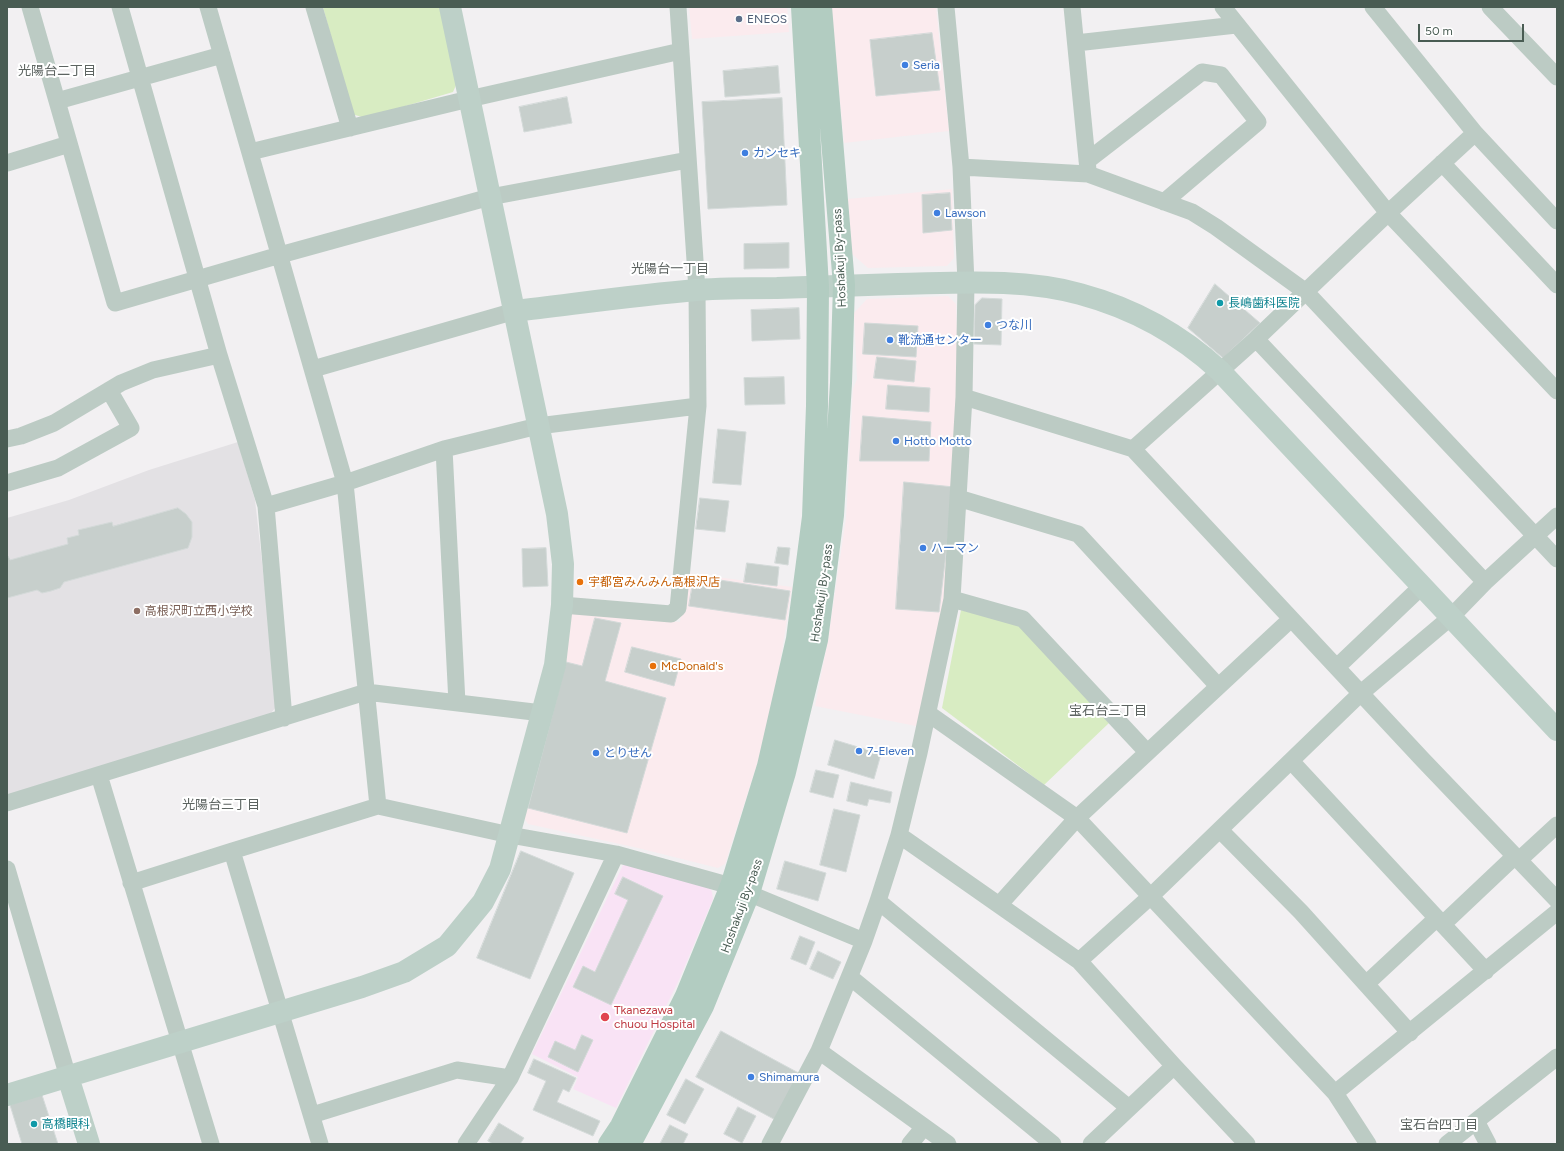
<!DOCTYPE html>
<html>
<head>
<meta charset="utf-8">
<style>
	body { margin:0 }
	#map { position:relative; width:1564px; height:1151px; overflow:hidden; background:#f2f0f2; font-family:Figtree,sans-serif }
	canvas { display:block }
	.frame { position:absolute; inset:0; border:8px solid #495c53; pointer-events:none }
	.scale { position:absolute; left:1418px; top:24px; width:106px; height:18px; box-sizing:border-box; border:2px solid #495c53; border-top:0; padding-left:5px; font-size:12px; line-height:14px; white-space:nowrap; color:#495c53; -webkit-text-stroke:3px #fff; paint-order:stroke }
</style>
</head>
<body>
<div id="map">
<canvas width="1564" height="1151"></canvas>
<div class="frame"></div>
<div class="scale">50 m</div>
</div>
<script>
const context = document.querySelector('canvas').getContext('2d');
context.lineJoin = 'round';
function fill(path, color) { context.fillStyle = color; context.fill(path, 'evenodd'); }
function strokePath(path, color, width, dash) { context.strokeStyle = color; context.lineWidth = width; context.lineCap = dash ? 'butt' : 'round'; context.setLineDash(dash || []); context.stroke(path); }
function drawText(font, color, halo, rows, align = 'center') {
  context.font = font + ' Figtree,"Noto Sans JP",sans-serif'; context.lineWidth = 4; context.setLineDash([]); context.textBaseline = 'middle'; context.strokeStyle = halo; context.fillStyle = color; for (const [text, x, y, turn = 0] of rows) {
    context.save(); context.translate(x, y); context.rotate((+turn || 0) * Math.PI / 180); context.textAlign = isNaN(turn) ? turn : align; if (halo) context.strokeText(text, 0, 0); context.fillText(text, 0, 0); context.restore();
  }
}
fill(new Path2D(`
	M689,7H787L789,32L692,39Z
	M831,7H936L949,131L844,143Z
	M952,189L954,258L947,266L868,268L852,254L848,199Z
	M948,296L956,304L959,394L947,599L921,727L815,706L828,640L846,518L853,389L857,379L854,313L867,299Z
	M687,573L792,587L777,683L758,761L725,864L718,868L638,848L528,824L523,816L567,618L574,612L680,622Z`), '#fbebee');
fill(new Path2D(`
	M238,442L255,500L278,704L269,716L7,799V518L69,500L149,470Z`), '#e3e1e4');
fill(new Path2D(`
	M624,863L709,886L712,892L713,899L679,980L616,1108L573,1089L578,1077L532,1054Z`), '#f9e3f5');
fill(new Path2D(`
	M323,7H442L457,83L453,92L365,118L352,114Z
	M961,610L1020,625L1109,723L1044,785L942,708Z`), '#d8ecc2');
const building = new Path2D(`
	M932,33L940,90L876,96L870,40Z
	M778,66L780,93L725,97L723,71Z
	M567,97L572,123L524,132L519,107Z
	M782,98L787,205L708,209L702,102Z
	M950,193L952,230L923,233L922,195Z
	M789,243V268L744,269V244Z
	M1215,284L1260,323L1223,358L1188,328Z
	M982,298L1002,299L1001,345L974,344L975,305Z
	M799,308L800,339L752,341L751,310Z
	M865,323L918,326L916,357L863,354Z
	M877,357L916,361L914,382L874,378Z
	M784,377L785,404L745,405L744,378Z
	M888,385L930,388L929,412L886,409Z
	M863,416L931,422L929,461H860Z
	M718,429L746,432L741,485L713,483Z
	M904,482L954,487L939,612L896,609Z
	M700,498L729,501L725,532L696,529Z
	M178,508L186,514L192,522V537L188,548L64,582L60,588L51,591L42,593L37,590L7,598V556H8L10,560L68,544L67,538L79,535L78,530L112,522L113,526Z
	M778,547L790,548L788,565L775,563Z
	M546,548L548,586L523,587L522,549Z
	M747,563L779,567L777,586L744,582Z
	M694,576L790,591L785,620L689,606Z
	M595,618L621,623L605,681L666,698L627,833L528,808L566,662L582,666Z
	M632,647L681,659L674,686L625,672Z
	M835,740L881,754L874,779L828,765Z
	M816,770L839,775L833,798L810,792Z
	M851,782L892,792L890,803L869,799L867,806L847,801Z
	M834,809L860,815L846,872L820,865Z
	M521,851L574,873L530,979L477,958Z
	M785,861L826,873L818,901L777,889Z
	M623,877L663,896L611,1005L573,987L583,966L595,972L628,900L615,894Z
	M800,936L815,942L806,965L791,959Z
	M818,951L841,962L833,979L810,969Z
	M721,1031L806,1077L781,1123L696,1077Z
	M582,1035L593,1040L578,1072L548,1057L555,1041L575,1050Z
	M534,1059L576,1078L569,1092L563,1089L557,1102L600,1121L593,1136L533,1110L546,1081L528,1073Z
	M686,1079L704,1089L685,1124L667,1115Z
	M42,1095L58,1144H22L10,1105Z
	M738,1107L756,1116L742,1143L724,1134Z
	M499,1123L524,1138L520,1144H493L488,1141Z
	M670,1125L688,1134L683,1144H660Z`);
fill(building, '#c7cfcc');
strokePath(building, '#d4dad9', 1);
strokePath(new Path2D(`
	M30,7L115,303L280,255L490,197L688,160
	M208,7L345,483L378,806
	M314,7L350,128
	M1072,7L1088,170
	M1223,7L1388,213L1557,391
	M1373,7L1475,133L1557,221
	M1490,7L1557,77
	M1076,43L1236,25
	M57,101L222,55
	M250,152L469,99L681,51
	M1087,161L1202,72L1221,75L1258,122L1164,202
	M7,163L69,144
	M1442,163L1557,285
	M961,167L1088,174L1192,212L1216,227L1306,292L1557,559
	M1256,339L1485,582
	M219,355L266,506L284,718
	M313,369L515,311
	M964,397L1133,449L1423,760L1557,900
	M7,439L21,436L54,423L121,383L153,370L219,355L120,7
	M444,449L457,703
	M1133,449L1256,339L1388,213L1475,133
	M7,483L58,468L131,428L109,390
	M958,498L1078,534L1218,686
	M266,506L345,483L444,449L538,426L698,406
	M952,599L1023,619L1147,752
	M562,605L671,614L678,608L698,406L697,290L678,7
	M1337,667L1421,587
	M929,714L1077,818L1335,1093L1368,1144
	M1291,761L1486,971
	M99,775L211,1144
	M7,803L366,692L542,713
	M1220,830L1301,912L1410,1033
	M899,835L999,905L1077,818L1291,619
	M1519,860L1557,825
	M7,869L68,1077
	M131,883L232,851
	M878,901L1129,1108
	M999,905L1079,961L1174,1066L1247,1144
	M1443,924L1515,856
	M1079,961L1151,896L1361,693L1451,617L1485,582L1557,516
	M850,977L1053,1144
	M1366,984L1437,918
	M819,1051L948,1144
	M1335,1093L1557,912
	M312,1115L457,1070L510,1078
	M1476,1121L1488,1144
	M320,1144L232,851L378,806L510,835L616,854L731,886L864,941
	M466,1144L510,1078L616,854
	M770,1144L819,1051L864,941L878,901L899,835L919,753L952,599L964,397L966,283L961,167L946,7
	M910,1144L924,1127
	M1091,1144L1174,1066
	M1447,1144L1557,1057`), '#bccbc4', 17);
strokePath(new Path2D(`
	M515,311C575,304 636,295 697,290C723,288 750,288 777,288C817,287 858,285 898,284C958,283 1021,278 1080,294C1132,308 1180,334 1220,371L1557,730
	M68,1077L89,1144
	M7,1095L362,987L404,972L447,946L483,902L500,869L555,665L562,605L563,564L557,514L450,7`), '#bdd0c8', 22);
strokePath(new Path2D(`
	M609,1144L621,1126L686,996L731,886L768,766L797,639L813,517L817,406L818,287L802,7
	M630,1144L703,1006L749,893L785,772L817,640L833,515L841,383L844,285L821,7`), '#b2ccc1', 22);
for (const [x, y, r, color] of [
	[739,19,4,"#5c6f8a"],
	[905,65,4,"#3f7fe0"],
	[745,153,4,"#3f7fe0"],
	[937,213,4,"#3f7fe0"],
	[1220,303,4,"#0f9aa8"],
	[988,325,4,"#3f7fe0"],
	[890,340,4,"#3f7fe0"],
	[896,441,4,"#3f7fe0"],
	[923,548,4,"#3f7fe0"],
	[580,582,4,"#e8710a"],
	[137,611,4,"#8d6e63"],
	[653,666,4,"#e8710a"],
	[859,751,4,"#3f7fe0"],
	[596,753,4,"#3f7fe0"],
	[605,1017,5,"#e0444e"],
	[751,1077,4,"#3f7fe0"],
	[34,1124,4,"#0f9aa8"]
]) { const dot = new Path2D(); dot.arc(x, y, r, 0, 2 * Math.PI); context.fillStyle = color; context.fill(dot); strokePath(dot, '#fff', 1.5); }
drawText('12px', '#4e5e75', '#fff', [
	["ENEOS",747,19]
], 'left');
drawText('12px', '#366cbe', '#fff', [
	["Seria",913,65],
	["カンセキ",753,153],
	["Lawson",945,213],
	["つな川",996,325],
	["靴流通センター",898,340],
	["Hotto Motto",904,441],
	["ハーマン",931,548],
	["7-Eleven",867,751],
	["とりせん",604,753],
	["Shimamura",759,1077]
], 'left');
drawText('12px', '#495c53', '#fff', [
	["Hoshakuji By-pass",840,258,-93],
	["Hoshakuji By-pass",822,593,-82],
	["Hoshakuji By-pass",742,906,-70]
]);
drawText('12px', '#0d838f', '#fff', [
	["長嶋歯科医院",1228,303],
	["高橋眼科",42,1124]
], 'left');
drawText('12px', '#c56008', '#fff', [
	["宇都宮みんみん高根沢店",588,582],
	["McDonald's",661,666]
], 'left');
drawText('12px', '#785e54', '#fff', [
	["高根沢町立西小学校",145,611]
], 'left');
drawText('12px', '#be3a42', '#fff', [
	["Tkanezawa",614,1010],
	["chuou Hospital",614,1024]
], 'left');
drawText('13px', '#5d6461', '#fff', [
	["光陽台二丁目",57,71],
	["光陽台一丁目",670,269],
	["宝石台三丁目",1108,711],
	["光陽台三丁目",221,805],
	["宝石台四丁目",1439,1125]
]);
</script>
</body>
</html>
